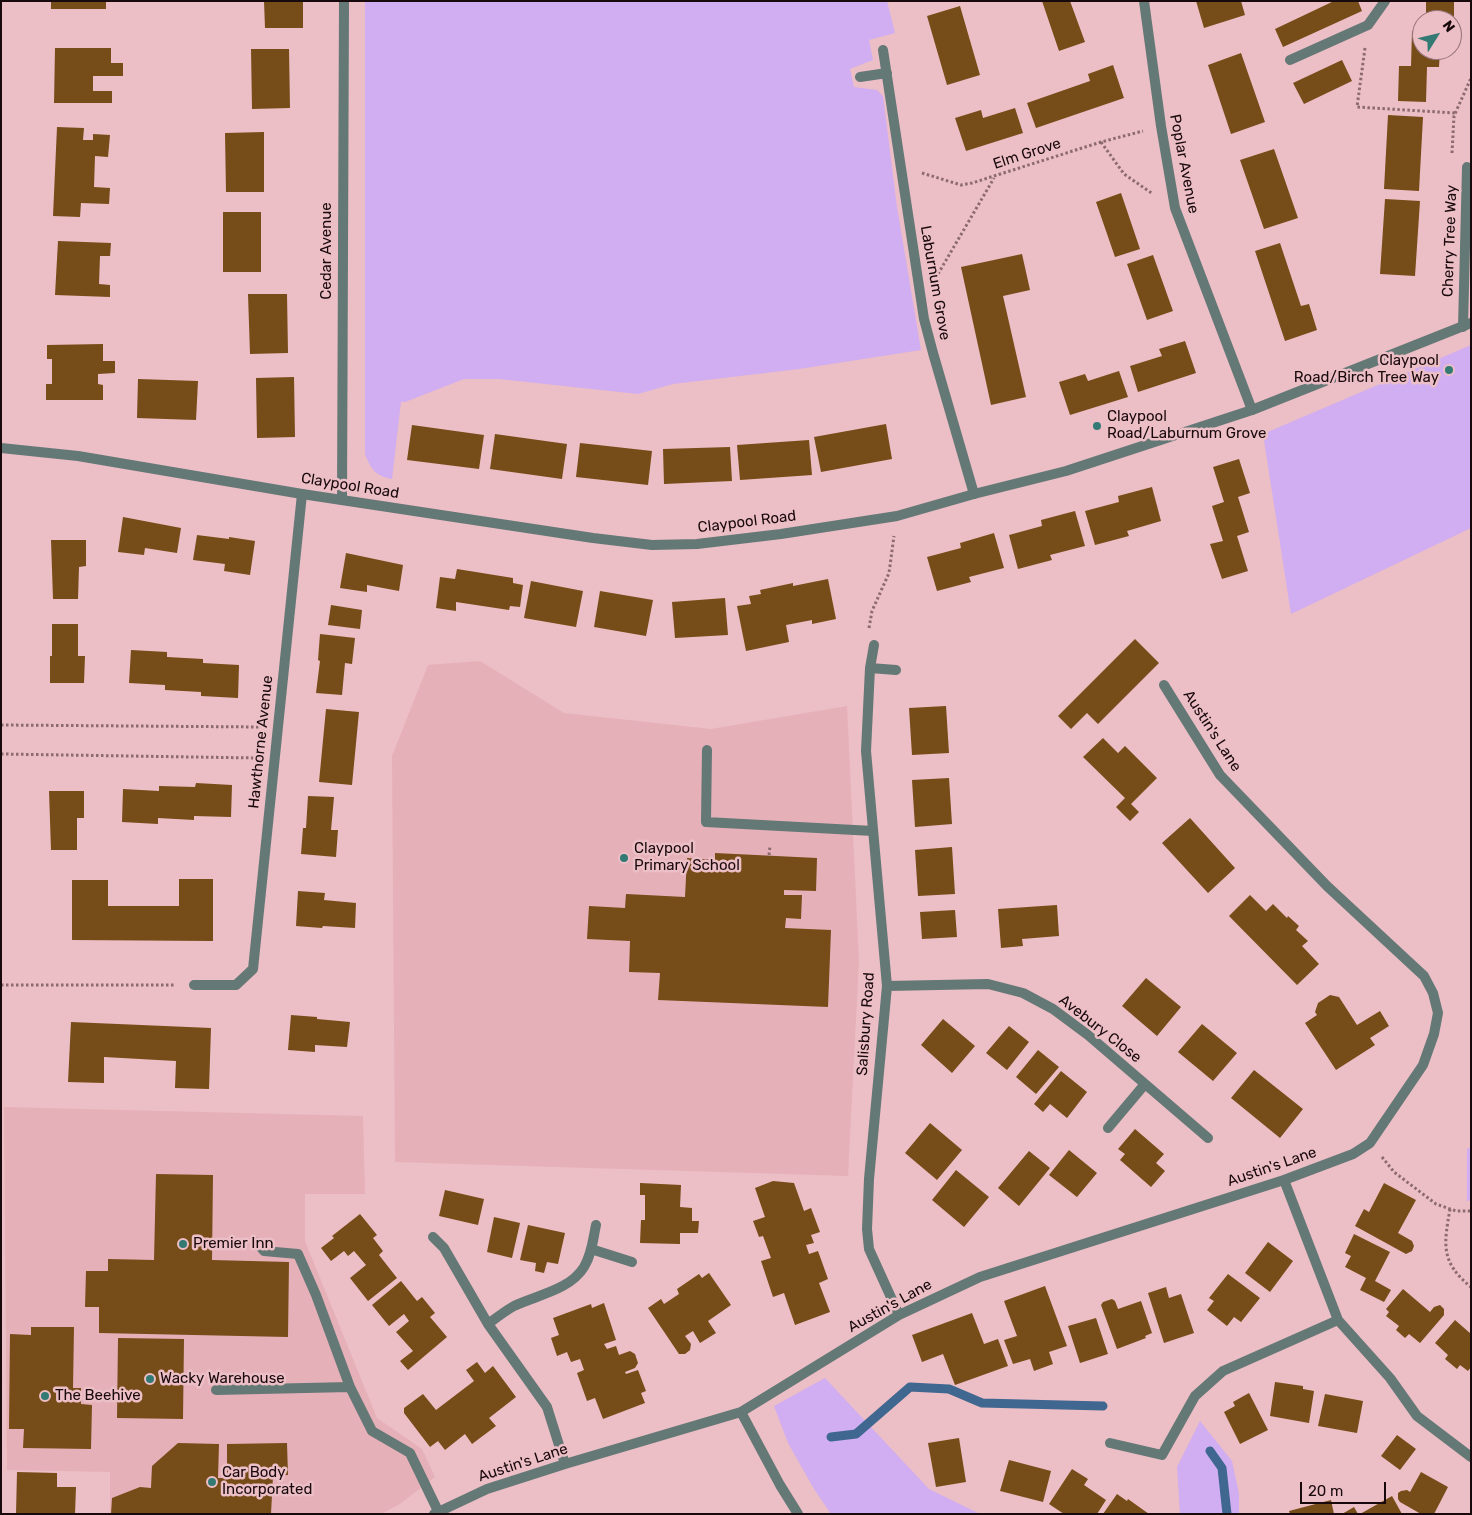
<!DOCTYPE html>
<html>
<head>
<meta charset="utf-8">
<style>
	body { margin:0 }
	#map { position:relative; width:1472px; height:1515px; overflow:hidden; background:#ecbec5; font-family:Rubik,sans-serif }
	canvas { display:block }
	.frame { position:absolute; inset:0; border:2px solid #18090c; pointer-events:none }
	.north { position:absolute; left:1412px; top:10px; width:50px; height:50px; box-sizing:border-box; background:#ecbec5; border:1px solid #97767b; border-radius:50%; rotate:54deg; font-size:14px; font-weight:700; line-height:20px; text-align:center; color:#18090c }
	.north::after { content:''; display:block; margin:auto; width:18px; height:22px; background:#337a75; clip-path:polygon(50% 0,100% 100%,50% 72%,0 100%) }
	.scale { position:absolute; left:1300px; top:1482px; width:86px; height:22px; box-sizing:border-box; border:2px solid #18090c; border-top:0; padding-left:6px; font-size:15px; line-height:18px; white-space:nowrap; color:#18090c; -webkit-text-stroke:4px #ecbec5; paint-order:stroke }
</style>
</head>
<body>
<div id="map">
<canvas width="1472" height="1515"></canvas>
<div class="frame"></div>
<div class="north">N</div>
<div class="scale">20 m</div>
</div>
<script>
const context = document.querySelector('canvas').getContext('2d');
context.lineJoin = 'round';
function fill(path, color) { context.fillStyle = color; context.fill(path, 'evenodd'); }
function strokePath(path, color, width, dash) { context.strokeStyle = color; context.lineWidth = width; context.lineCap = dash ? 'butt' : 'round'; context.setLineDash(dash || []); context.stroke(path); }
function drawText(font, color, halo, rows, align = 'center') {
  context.font = font + ' Rubik,sans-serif'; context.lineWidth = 5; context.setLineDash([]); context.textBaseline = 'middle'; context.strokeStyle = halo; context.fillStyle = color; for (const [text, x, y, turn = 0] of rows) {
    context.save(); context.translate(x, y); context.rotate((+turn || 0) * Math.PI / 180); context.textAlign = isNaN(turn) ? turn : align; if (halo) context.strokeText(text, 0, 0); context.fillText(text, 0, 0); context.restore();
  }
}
fill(new Path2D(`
	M480,661L564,713L711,729L847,706L859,961L848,1176L395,1162L392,756L428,665Z
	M4,1107L363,1116L365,1194H305V1241L377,1418L422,1449L435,1477L400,1504L381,1514H110V1472L7,1470Z`), '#e6b0b9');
fill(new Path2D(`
	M365,1H887L895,33L869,40L873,60L850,69L854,87L877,90L883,96L897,207L921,350L799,369L673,384L638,394L499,379H464L405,402H401L392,479C376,476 371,470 365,454Z
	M1471,345V528L1291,614L1263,434Z
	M1471,1147V1200L1467,1201V1149Z
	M825,1378L929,1489L980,1514H831L814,1489L788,1443L774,1406Z
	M1200,1421L1232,1461L1239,1494V1514H1180L1177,1467Z`), '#d0aef1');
strokePath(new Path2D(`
	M831,1437L856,1434L910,1387L949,1389L982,1403L1103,1406
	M1210,1451L1222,1468L1227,1514`), '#406790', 9);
fill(new Path2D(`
	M51,1H106V9H51Z
	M264,1H303V28H265Z
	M1042,1H1070L1085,42L1059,51Z
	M1196,1H1241L1245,15L1204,28Z
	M1334,1H1358L1362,11L1283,47L1275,29Z
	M1426,1H1454V33L1452,32V20H1426Z
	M960,6L980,75L947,85L927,16Z
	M1412,31L1422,32V50H1440L1439,67H1427L1426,102L1398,101L1399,66H1411Z
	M55,48H111V63H123V76H93V91H112V103H54Z
	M251,49H289L290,108L252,109Z
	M1241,53L1265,122L1231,134L1208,65Z
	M1342,60L1352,81L1304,104L1293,83Z
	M1113,65L1124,98L1036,128L1027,103L1090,81L1088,74Z
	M1015,108L1023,133L966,151L955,118L981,110L983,118Z
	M1388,115L1423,117L1419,191L1384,189Z
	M57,127L84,128L83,140H93V134L110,135L108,157L95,156L94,187L110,188L109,204L81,203L80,217L53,216Z
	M264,132V192H226L225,133Z
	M1274,149L1298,218L1264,229L1240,160Z
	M1121,193L1140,249L1115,257L1096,202Z
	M1385,199L1420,201L1415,276L1380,274Z
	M223,212H261V272H223Z
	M58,241L111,243L110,256H100L99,284L110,285V297L55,295Z
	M1280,243L1301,306L1309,304L1317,330L1285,341L1255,251Z
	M1022,254L1030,290L1003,296L1026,397L991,405L961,267Z
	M1153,255L1173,311L1147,320L1127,264Z
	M248,294H287L288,353L250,354Z
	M1185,341L1196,373L1138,392L1130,366L1162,356L1159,349Z
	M103,344V361H115V373L98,374V384L103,385V400H46V384H52V359H47V345Z
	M1119,371L1128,397L1070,415L1059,382L1085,374L1088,381Z
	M294,377L295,437L257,438L256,378Z
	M138,379L198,381L196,420L137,418Z
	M886,424L892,459L821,472L814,437Z
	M412,425L484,435L479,469L407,460Z
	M495,434L567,444L562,479L490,469Z
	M809,440L812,475L740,480L737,445Z
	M580,443L652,451L648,485L576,477Z
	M730,447L732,481L664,484L663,449Z
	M1239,459L1250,493L1238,497L1249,532L1237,536L1248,571L1222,579L1210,544L1223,541L1212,506L1224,502L1213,467Z
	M1152,487L1161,521L1127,531L1129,536L1095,545L1085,511L1119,502L1118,496Z
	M1075,511L1085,546L1050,555L1052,560L1018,569L1009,535L1042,526L1041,520Z
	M123,517L181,528L177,553L145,548L144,555L118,552Z
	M994,533L1004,568L969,577L971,582L937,591L927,557L961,548L960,543Z
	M197,535L229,539V537L255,541L250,575L224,571L225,564L193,560Z
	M51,540H86V566L79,567L78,599H53Z
	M346,553L403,565L399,591L367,585V592L340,588Z
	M457,569L513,578V583L523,585L520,607L510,606L509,610L456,602V611L436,608L440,577L455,579Z
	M828,579L836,619L812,624V620L786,625L789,642L746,651L737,606L751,604L749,596L761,594L760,590L793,583V586Z
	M531,581L583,591L576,627L524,618Z
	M600,591L653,600L646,636L594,627Z
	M725,598L728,635L675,638L672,602Z
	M331,605L362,610L360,629L328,625Z
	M52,624H78V656H85L84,683H50V656H52Z
	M320,634L355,638L352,664L345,663L342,695L316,693L320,661L318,660Z
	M1135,639L1159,663L1098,724L1087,713L1071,729L1058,716Z
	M131,650L167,652V657L203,659V663L239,665L238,698L201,696V692L165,690V685L129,683Z
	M946,706L949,753L912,755L909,708Z
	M326,709L359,712L352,785L319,782Z
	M1103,738L1118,753L1125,746L1157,778L1131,804L1139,812L1130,821L1116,807L1125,798L1083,757Z
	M949,778L952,824L915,827L912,780Z
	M196,783L232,785L231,817L194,816V820L158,818V824L122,822L123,789L159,791V786L195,787Z
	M49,791H84V818H77V850H51Z
	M308,796L334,797L331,830H338L336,857L301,854L303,828H306Z
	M1190,818L1235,868L1208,893L1162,843Z
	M952,847L955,894L918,896L915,850Z
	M715,853L817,858L816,891L784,890V895H802L801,919L786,918L785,928L831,930L828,1007L658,1000L660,973L629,972L630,941L587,939L589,906L625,908L626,894L685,897L687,858L715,860Z
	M179,879H213V941L72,940V880H108V906H179Z
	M298,891L325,893L324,900L356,903L355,928L323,926L322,928L296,926Z
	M1250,895L1266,911L1273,904L1287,918L1288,916L1299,926L1296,930L1308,941L1302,946L1319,964L1297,985L1229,916Z
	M1057,905L1059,936L1022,939L1023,946L1001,948L998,909Z
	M955,910L957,937L922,939L920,912Z
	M1146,978L1181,1007L1157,1036L1122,1006Z
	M1330,995L1339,997L1357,1025L1380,1011L1389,1026L1370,1038L1375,1045L1336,1070L1305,1023L1317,1015L1315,1012L1318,1003Z
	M291,1015L317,1017V1019L350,1022L347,1047L315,1045V1052L288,1050Z
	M943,1019L975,1046L952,1073L921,1045Z
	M71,1022L211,1028L209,1089L175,1088L176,1061L104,1057V1083L68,1082Z
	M1202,1024L1237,1053L1213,1081L1178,1052Z
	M1009,1026L1029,1042L1007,1070L986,1053Z
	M1038,1050L1059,1067L1036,1094L1016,1077Z
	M1254,1070L1303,1109L1280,1138L1231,1098Z
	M1061,1071L1087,1092L1067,1118L1050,1104L1043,1112L1034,1104Z
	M930,1123L962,1150L937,1180L905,1153Z
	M1135,1129L1164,1154L1156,1163L1165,1171L1151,1187L1120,1160L1125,1154L1118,1149Z
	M1069,1150L1097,1173L1077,1197L1049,1175Z
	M1029,1151L1050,1168L1019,1206L998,1188Z
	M956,1170L989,1197L964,1227L932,1200Z
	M156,1174L213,1175L212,1260L289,1262L288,1337L99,1333V1307H85L86,1271H108V1259L154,1260Z
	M773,1181L794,1183L804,1211L811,1208L820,1232L811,1235L814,1243L806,1245L809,1254L818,1251L828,1279L819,1283L830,1312L795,1325L784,1293L773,1297L761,1261L771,1258L763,1236L759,1237L753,1221L765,1217L755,1188Z
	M640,1183L681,1185L680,1207L692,1208V1221H699L698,1233H680V1244L640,1243L641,1220H645V1195H640Z
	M1384,1183L1416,1200L1398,1233L1412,1241L1414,1246L1412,1251L1406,1254L1355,1226L1364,1209L1369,1212Z
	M445,1190L484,1199L478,1225L439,1216Z
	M360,1214L377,1235L373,1238L383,1251L379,1255L397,1278L368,1301L350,1278L366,1265L354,1251L348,1256L344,1251L331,1261L321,1248L334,1238L332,1236Z
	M494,1217L520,1223L512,1258L487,1252Z
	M528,1225L565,1233L558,1264L547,1262L544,1273L535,1271L536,1263L520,1260Z
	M1354,1234L1390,1252L1375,1281L1391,1290L1384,1302L1360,1290L1366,1278L1345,1267L1351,1256L1345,1253Z
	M1268,1242L1293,1261L1270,1292L1245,1273Z
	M709,1273L731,1305L708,1321L716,1333L700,1343L693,1331L685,1336L691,1344L690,1350L685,1354H679L648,1308L661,1299L664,1304L679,1294L677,1289L699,1274L702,1278Z
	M1228,1274L1260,1298L1241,1322L1234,1317L1227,1326L1207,1310L1214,1301L1209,1298Z
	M401,1281L417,1301L422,1297L435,1313L430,1317L447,1337L408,1370L400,1361L413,1351L396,1332L409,1321L404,1314L389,1326L372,1305Z
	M1045,1286L1067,1346L1049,1352L1053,1364L1034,1371L1030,1359L1013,1364L1004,1340L1017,1336L1004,1301Z
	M1166,1287L1169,1298L1181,1294L1194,1333L1164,1343L1148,1293Z
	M1403,1289L1430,1312L1434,1307L1440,1305L1444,1309V1315L1420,1343L1409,1334L1405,1338L1396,1330L1399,1326L1386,1316L1389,1312L1386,1309Z
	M1112,1299L1115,1301L1118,1309L1141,1301L1152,1333L1145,1336L1146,1338L1117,1349L1101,1305L1103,1302Z
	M604,1303L616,1340L604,1344L607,1349L616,1346L619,1355L630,1351L635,1354L638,1363L635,1368L625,1372L626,1374L638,1370L646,1391L641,1393L645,1403L603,1419L595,1398L587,1401L577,1373L584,1370L580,1359L571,1362L567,1352L557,1356L551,1338L559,1335L553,1318L591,1304L592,1308Z
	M972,1313L984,1344L998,1339L1008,1366L955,1385L943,1354L922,1362L912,1335Z
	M1096,1318L1108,1354L1080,1363L1068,1326Z
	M1455,1320L1471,1334V1367L1468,1371L1460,1365L1457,1369L1445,1359L1448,1355L1435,1343Z
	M31,1327H74L73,1388H81V1404L92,1405L91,1449L23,1448L24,1429H9L10,1334L31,1335Z
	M118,1338L184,1339L183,1419L117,1418Z
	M477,1362L485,1373L493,1366L516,1397L489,1418L496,1426L472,1444L465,1434L445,1450L438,1441L430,1447L404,1413V1408L423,1394L436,1410L474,1381L466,1370Z
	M1275,1382L1303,1386V1389L1314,1391L1309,1423L1270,1416Z
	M1249,1393L1268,1430L1240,1444L1224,1412L1235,1406L1233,1402Z
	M1325,1394L1363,1401L1357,1433L1318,1426Z
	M1397,1435L1416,1449L1400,1470L1381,1456Z
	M959,1438L966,1482L936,1487L928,1443Z
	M178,1443L219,1444L218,1478H227V1444L287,1443L288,1475L273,1476L271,1514H111L112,1498L140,1487L151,1488L152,1466Z
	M1009,1460L1051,1471L1043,1502L1000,1491Z
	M1072,1469L1088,1479L1084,1485L1106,1500L1097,1514H1064L1049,1504Z
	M17,1472L57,1473V1487H76L75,1514H16Z
	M1421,1472L1448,1487L1434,1514H1421L1400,1502L1398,1499V1493L1401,1491L1407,1490L1410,1492Z
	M1117,1494L1127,1501L1128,1499L1149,1514H1103Z
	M1392,1496L1402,1514H1360Z
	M1331,1500L1334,1514H1290L1289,1511Z
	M1354,1507L1358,1514H1342Z`), '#764c18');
strokePath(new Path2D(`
	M1365,48L1357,107L1455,113
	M1101,142L1124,174L1153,194
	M1452,153L1454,116L1471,78
	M922,173L961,185L972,183L1101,142L1143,131
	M938,274L994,178
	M869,628L872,611L889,573L894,536
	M1,725L260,727
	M1,754L257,758
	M769,855L770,846
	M1,985H176
	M1382,1157L1394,1172L1436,1204L1456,1211H1471
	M1450,1209C1444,1244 1440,1262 1471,1287`), '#8b6b70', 3, [2.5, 2.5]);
strokePath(new Path2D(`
	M1290,60L1368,25L1385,1
	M707,750L706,822L873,831
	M256,1242L264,1251L298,1254L316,1295L350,1387L372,1431L410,1453L438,1511
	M216,1390L350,1387`), '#647876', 10);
strokePath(new Path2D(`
	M1144,1L1161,126L1175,208L1252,410
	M883,50L924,319L933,353L974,494
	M860,77L887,73
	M1463,327L1467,167
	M342,500L344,1
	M874,645L870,668L866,751L887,986L869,1179L867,1229L869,1249L899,1315
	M870,668L896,670
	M194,985H236L253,969L302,494
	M887,986L988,984L1023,993L1053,1009L1088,1035L1208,1138
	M1108,1128L1145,1084
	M1284,1180L1338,1320L1390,1378L1417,1416L1471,1457
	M433,1237L444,1248L488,1324L547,1407L565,1464
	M591,1249L632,1262
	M488,1324C496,1318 505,1311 514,1306C537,1295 570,1290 584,1267C592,1254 593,1239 596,1225
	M741,1412L780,1485L798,1514
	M1110,1443L1162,1455L1195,1396L1223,1371L1338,1320
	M434,1514L487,1489L565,1464L741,1412L899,1315L980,1277L1284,1180L1353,1154L1370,1143L1423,1065L1434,1034L1438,1013L1433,993L1424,976L1327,886L1220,775L1164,685`), '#647876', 10);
strokePath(new Path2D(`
	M1,448L78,456L302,494L593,538L652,545L697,544L781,534L897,516L974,494L1066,471L1252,410L1471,323`), '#647876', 10);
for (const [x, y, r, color] of [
	[1449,370,5,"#337a75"],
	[1097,426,5,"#337a75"],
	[624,858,5,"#337a75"],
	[183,1244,5,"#337a75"],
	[150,1379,5,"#337a75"],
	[45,1396,5,"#337a75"],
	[212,1482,5,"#337a75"]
]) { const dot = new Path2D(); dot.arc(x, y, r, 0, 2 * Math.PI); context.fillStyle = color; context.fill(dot); strokePath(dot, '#ecbec5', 2); }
drawText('15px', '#18090c', '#ecbec5', [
	["Elm Grove",1027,154,-18],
	["Poplar Avenue",1184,164,79],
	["Cherry Tree Way",1450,241,-88],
	["Cedar Avenue",327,251,-90],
	["Laburnum Grove",935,283,80],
	["Claypool Road",350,486,9],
	["Claypool Road",747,522,-7],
	["Austin's Lane",1212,731,57],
	["Hawthorne Avenue",261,742,-84],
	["Salisbury Road",866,1024,-86],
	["Avebury Close",1100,1029,38],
	["Austin's Lane",1272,1167,-19],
	["Austin's Lane",890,1306,-29],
	["Austin's Lane",523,1463,-18]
]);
drawText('15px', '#18090c', '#ecbec5', [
	["Claypool",1439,361,"right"],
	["Road/Birch Tree Way",1439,378,"right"],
	["Claypool",1107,417],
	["Road/Laburnum Grove",1107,434],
	["Claypool",634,849],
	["Primary School",634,866],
	["Premier Inn",193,1244],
	["Wacky Warehouse",160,1379],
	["The Beehive",55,1396],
	["Car Body",222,1473],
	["Incorporated",222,1490]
], 'left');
</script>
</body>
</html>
